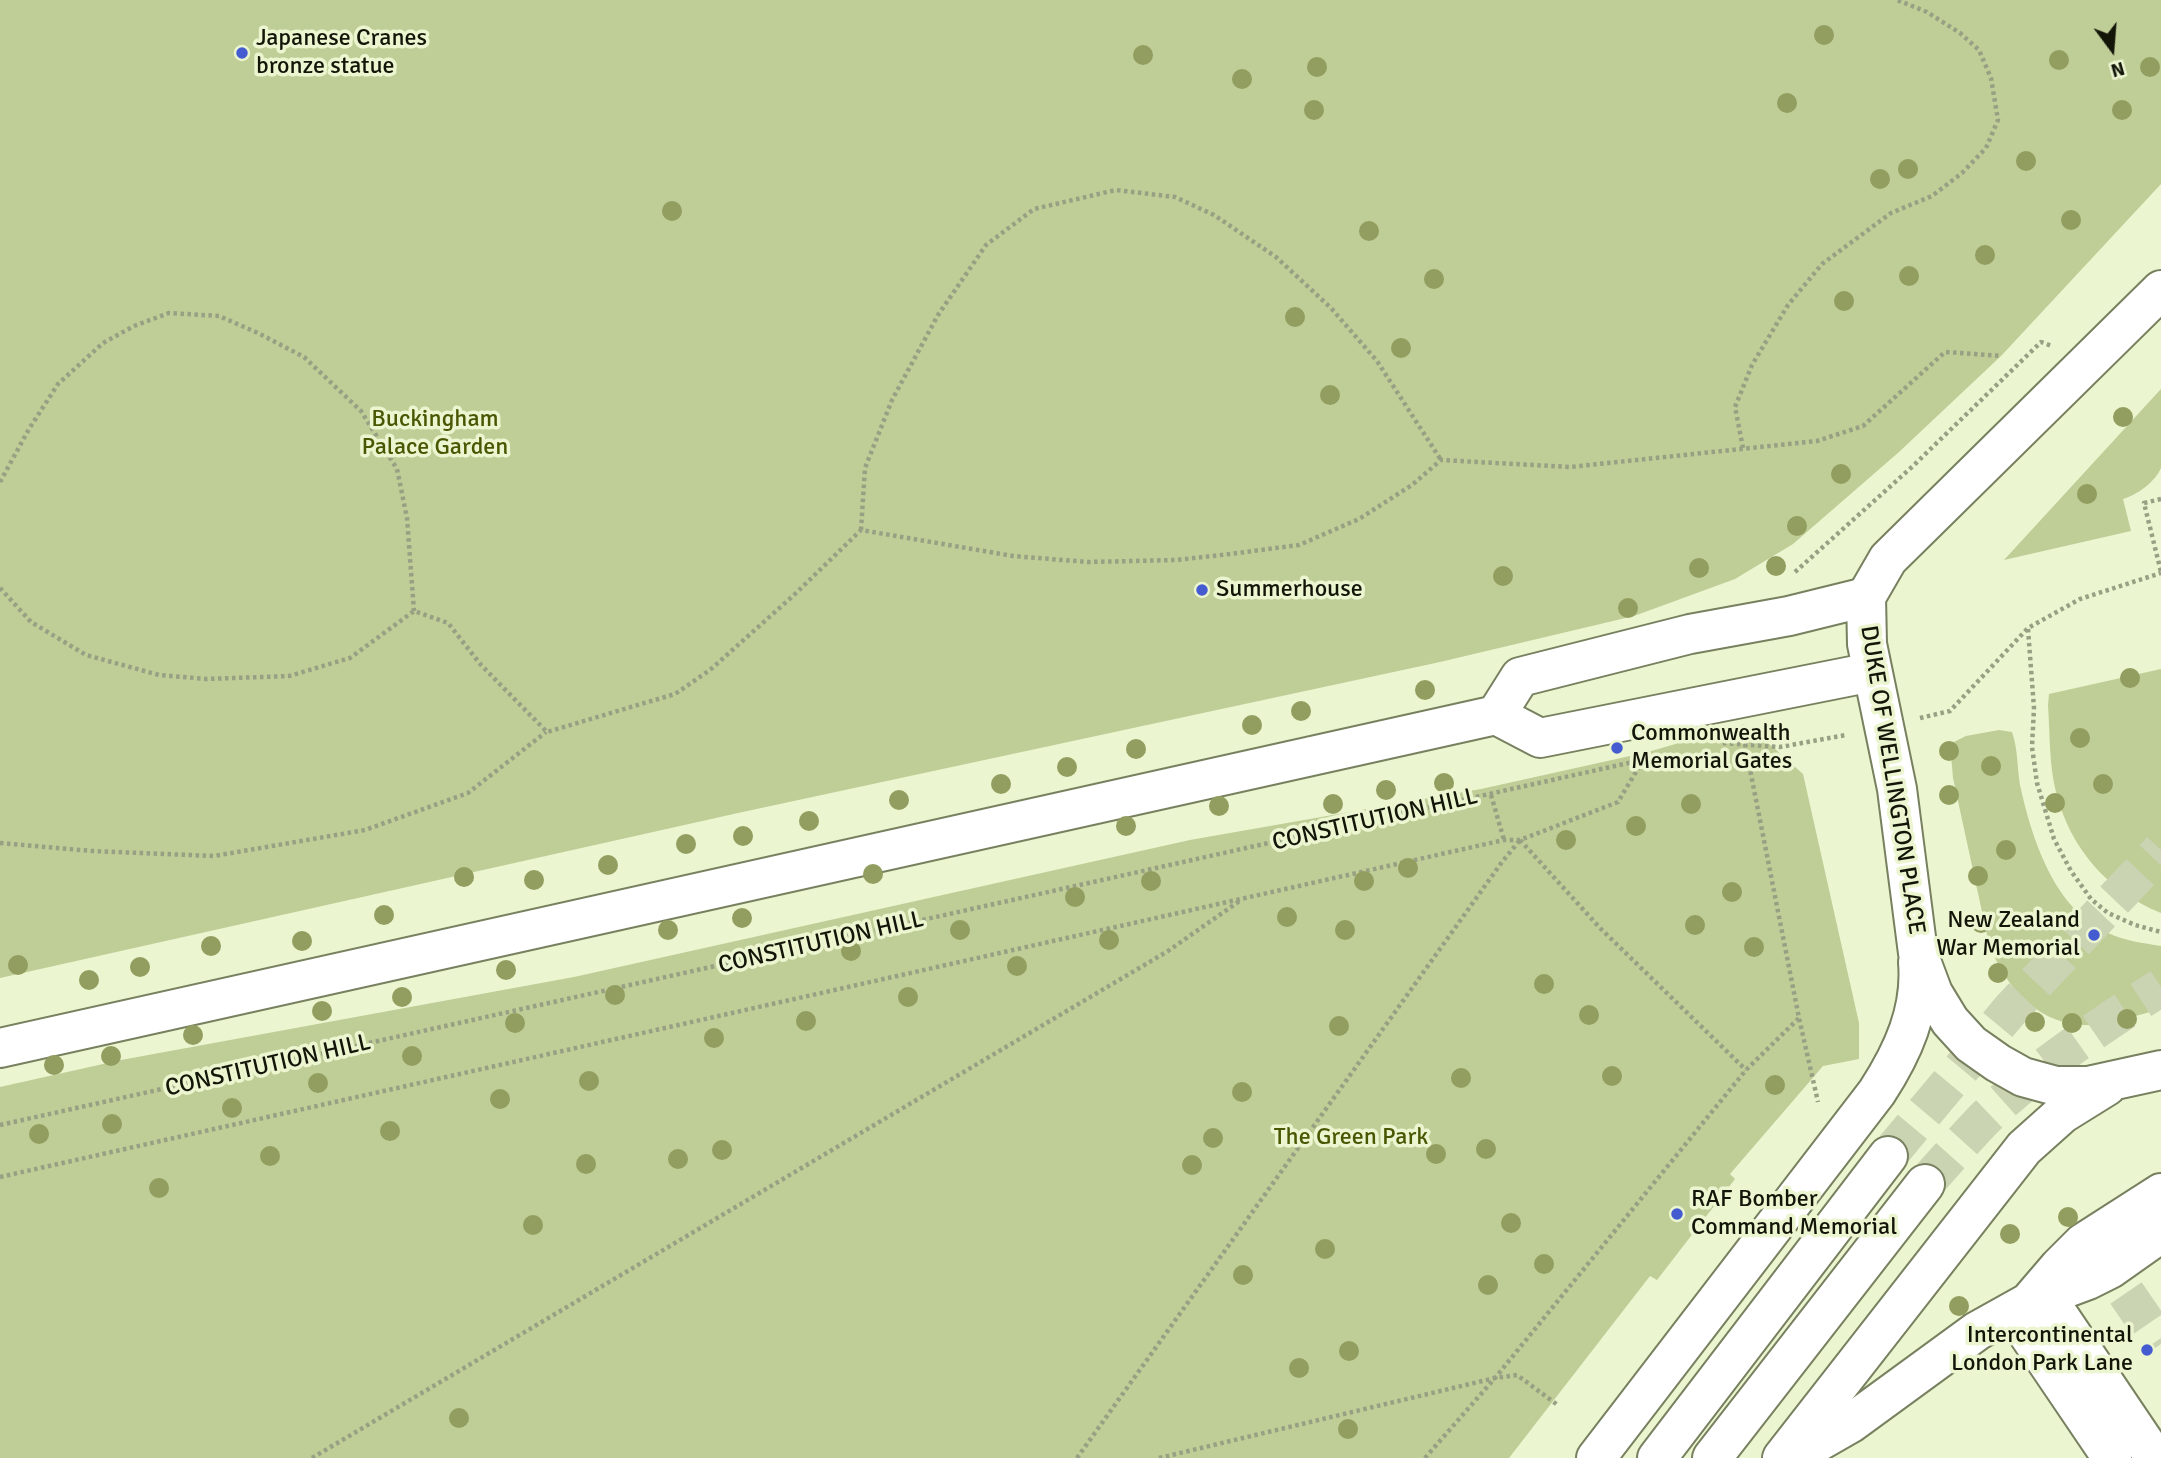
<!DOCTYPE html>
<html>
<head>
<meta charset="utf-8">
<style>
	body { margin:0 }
	#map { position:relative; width:2161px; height:1458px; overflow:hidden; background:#ebf5d0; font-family:Signika,sans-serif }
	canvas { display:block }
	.north { position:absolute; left:2077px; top:14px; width:70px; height:70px; -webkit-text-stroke:5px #ebf5d0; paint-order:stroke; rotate:164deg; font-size:19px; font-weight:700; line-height:28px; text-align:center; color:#121508 }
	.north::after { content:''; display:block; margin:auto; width:24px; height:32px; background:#121508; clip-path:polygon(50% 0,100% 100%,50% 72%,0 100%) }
</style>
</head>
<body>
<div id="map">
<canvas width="2161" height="1458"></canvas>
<div class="north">N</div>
</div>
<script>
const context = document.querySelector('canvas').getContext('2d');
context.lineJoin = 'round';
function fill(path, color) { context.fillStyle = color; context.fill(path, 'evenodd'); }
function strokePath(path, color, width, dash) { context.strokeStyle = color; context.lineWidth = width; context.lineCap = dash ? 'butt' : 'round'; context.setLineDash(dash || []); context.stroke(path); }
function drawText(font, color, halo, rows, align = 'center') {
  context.font = font + ' Signika,sans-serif'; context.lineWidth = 7; context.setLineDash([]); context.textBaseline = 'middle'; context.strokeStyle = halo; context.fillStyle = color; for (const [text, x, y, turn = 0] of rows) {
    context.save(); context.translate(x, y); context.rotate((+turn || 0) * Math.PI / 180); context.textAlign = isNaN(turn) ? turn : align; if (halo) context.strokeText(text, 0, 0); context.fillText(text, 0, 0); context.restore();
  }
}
fill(new Path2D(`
	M0,0H2161V184L2001,356L1899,452L1793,544L1735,579L1634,616L1440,662L738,813L0,978Z
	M2161,389C2161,404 2161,457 2161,468C2155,482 2137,495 2123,499L2131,531L2004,560Z
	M2161,669V913C2107,891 2070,848 2056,792C2049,764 2050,734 2048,705L2049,694Z
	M1744,724L1774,748L1803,774L1859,1023V1059L1823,1066L1730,1174L1735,1179L1657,1280L1650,1276L1509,1458H0V1087L121,1060L574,977L1190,840L1481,789L1648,752Z
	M1999,730L2012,732C2018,749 2017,767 2020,785C2032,839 2054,909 2108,933C2125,941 2143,943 2161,946V1009C2138,1015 2105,1026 2081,1025C2035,1022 2004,984 1989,944L1953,778L1950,744L1966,736Z`), '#bfcd96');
strokePath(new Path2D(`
	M2126,1293L2161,1344`), '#cad3b2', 38, [38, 19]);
strokePath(new Path2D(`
	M1888,1156L2011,1009L2161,850
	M1925,1184C1944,1163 1963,1141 1983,1120C2036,1068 2099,1027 2161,987`), '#cad3b2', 38, [38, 19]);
const minor = new Path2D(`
	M1496,715L1520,677L1690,634L1789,616L1866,597
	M0,1048L1496,715L1540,738L1872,672
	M2029,1302L2046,1307L2060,1317L2155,1458
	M1790,1458L1851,1423L1977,1331L2029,1302L2088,1280L2110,1269L2161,1233
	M2112,1458L2028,1334L2026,1318L2029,1302L2059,1267L2083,1243L2161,1193`);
const major = new Path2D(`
	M1657,1458L1888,1156
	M1712,1458L1925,1184`);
const highway = new Path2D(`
	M2161,290L1888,559L1866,597L1867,644L1897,789L1918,953L1933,993L1950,1021L1971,1044L1998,1063L2023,1077L2056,1086H2088L2161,1070
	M1596,1458L1877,1092C1903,1052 1922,1010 1918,962
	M1782,1458L2024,1148L2062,1114L2107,1086`);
strokePath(minor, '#77805f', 42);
strokePath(major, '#77805f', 42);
strokePath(highway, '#77805f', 42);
strokePath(new Path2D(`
	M1743,448L1735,407L1752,365L1788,305L1822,264L1891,213L1932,196L1962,173L1986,148L1998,120L1991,78L1979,50L1960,33L1927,12L1897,0
	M0,482L29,429L58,384L103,343L134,326L169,313L219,316L258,333L304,357L361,411L397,469L407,518L414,611
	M2161,499L2144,503L2161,572
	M861,530L865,468L892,400L938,315L986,245L1034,209L1116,190L1175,197L1214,215L1276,257L1331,308L1377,361L1441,460
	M1795,572L1913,466L2041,342L2052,346
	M0,588L31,622L86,655L159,675L207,679L289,676L350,658L414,611L448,623L481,665L547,732L675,694L710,670L794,595L861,530L1013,556L1088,562L1176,560L1230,554L1299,545L1359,519L1412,485L1441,460L1570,467L1817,441L1863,426L1945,352L2001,356
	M2028,629L2034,708L2032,747L2037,783L2054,839L2071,871L2091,899L2108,913L2135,925L2161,932
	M1920,718L1950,711L2028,628L2080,599L2161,573
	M1723,743L1780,747L1846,735
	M1745,744L1799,1018L1818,1102
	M1491,795L1504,840
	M1520,840L1600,928L1746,1070
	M0,843L92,851L214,856L365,830L468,793L546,732
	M0,1125L1633,762
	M0,1177L1504,840H1520L1618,802L1643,760
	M312,1458L1168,951L1241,900
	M1077,1458L1502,862L1520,840
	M1159,1458L1495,1378L1517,1375L1559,1406
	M1425,1458L1495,1378L1746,1070L1799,1018`), '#98a084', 4.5, [3.5, 3.5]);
strokePath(minor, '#fff', 38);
strokePath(major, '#fff', 38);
strokePath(highway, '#fff', 38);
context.fillStyle = '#929e5f';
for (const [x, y] of [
	[1824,35],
	[1143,55],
	[2059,60],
	[1317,67],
	[2150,67],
	[1242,79],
	[1787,103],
	[1314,110],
	[2122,110],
	[2026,161],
	[1908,169],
	[1880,179],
	[672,211],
	[2071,220],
	[1369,231],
	[1985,255],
	[1909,276],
	[1434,279],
	[1844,301],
	[1295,317],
	[1401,348],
	[1330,395],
	[2123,417],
	[1841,474],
	[2087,494],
	[1797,526],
	[1776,566],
	[1699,568],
	[1503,576],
	[1628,608],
	[2130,678],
	[1425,690],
	[1301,711],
	[1252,725],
	[2080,738],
	[1136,749],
	[1949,751],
	[1991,766],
	[1067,767],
	[1444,783],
	[1001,784],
	[2103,784],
	[1386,790],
	[1949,795],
	[899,800],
	[2055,803],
	[1333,804],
	[1691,804],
	[1219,806],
	[809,821],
	[1126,826],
	[1636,826],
	[743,836],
	[1566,840],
	[686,844],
	[2006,850],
	[608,865],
	[1408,868],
	[873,874],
	[1978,876],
	[464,877],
	[534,880],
	[1151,881],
	[1364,881],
	[1732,892],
	[1075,897],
	[384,915],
	[1287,917],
	[742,918],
	[1981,923],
	[1695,925],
	[668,930],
	[960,930],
	[1345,930],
	[1109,940],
	[302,941],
	[211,946],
	[1754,947],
	[851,951],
	[744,958],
	[18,965],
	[1017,966],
	[140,967],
	[506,970],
	[1998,973],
	[89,980],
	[1544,984],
	[615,995],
	[402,997],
	[908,997],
	[322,1011],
	[1589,1015],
	[2127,1019],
	[806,1021],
	[2035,1022],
	[515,1023],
	[2072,1023],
	[1339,1026],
	[193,1035],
	[714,1038],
	[111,1056],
	[412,1056],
	[54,1065],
	[1612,1076],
	[1461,1078],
	[589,1081],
	[318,1083],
	[1775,1085],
	[1242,1092],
	[500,1099],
	[232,1108],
	[112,1124],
	[390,1131],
	[39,1134],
	[1213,1138],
	[1486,1149],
	[722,1150],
	[1436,1154],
	[270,1156],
	[678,1159],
	[586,1164],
	[1192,1165],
	[159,1188],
	[2068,1217],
	[1511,1223],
	[533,1225],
	[2010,1234],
	[1325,1249],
	[1544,1264],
	[1243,1275],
	[1488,1285],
	[1959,1306],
	[1349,1351],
	[1299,1368],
	[459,1418],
	[1348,1429]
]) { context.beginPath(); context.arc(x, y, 10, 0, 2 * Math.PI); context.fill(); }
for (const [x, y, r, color] of [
	[242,53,7,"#445cd0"],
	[1202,590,7,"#445cd0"],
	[1617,748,7,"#445cd0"],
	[2094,935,7,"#445cd0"],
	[1677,1214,7,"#445cd0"],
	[2147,1350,7,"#445cd0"]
]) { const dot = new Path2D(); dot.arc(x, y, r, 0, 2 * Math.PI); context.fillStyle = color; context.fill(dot); strokePath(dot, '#ebf5d0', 2.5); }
drawText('24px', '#121508', '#ebf5d0', [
	["Japanese Cranes",256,39],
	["bronze statue",256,67],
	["Summerhouse",1216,590],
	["Commonwealth",1631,734],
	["Memorial Gates",1631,762],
	["New Zealand",2080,921,"right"],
	["War Memorial",2080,949,"right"],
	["RAF Bomber",1691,1200],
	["Command Memorial",1691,1228],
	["Intercontinental",2133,1336,"right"],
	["London Park Lane",2133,1364,"right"]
], 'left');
drawText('24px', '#495703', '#ebf5d0', [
	["Buckingham",435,420],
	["Palace Garden",435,448],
	["The Green Park",1351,1138]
]);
drawText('24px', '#121508', '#ebf5d0', [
	["DUKE OF WELLINGTON PLACE",1892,780,81],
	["CONSTITUTION HILL",1375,820,-13],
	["CONSTITUTION HILL",821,943,-13],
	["CONSTITUTION HILL",268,1066,-13]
]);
</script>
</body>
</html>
